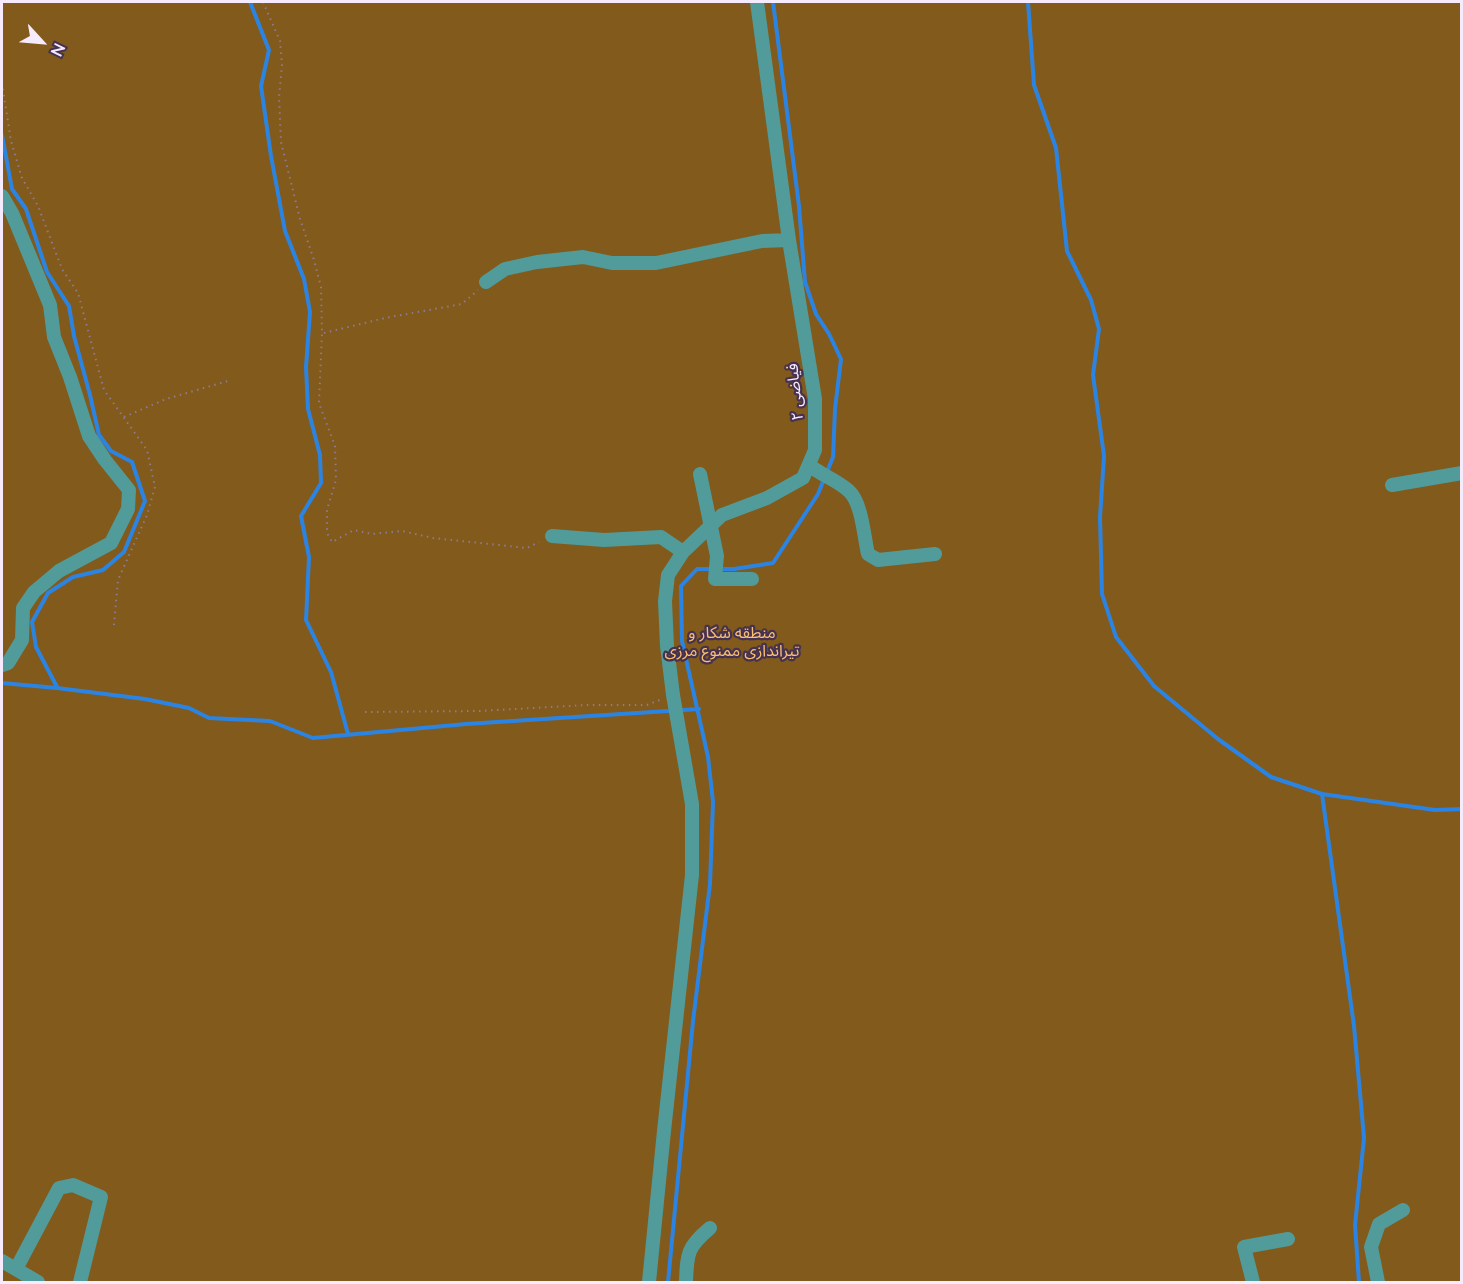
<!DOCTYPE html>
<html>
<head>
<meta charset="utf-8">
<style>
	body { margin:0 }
	#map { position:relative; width:1463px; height:1284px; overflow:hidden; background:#513d5b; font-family:Lato,sans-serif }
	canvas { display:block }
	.frame { position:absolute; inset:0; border:3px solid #f6eafd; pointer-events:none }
	.north { position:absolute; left:12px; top:12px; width:60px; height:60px; -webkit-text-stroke:4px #463250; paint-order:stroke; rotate:116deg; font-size:16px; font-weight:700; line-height:24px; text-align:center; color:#f6eafd }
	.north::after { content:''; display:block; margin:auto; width:21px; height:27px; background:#f6eafd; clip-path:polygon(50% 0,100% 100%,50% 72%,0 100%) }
</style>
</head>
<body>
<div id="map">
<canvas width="1463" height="1284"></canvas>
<div class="frame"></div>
<div class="north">N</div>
</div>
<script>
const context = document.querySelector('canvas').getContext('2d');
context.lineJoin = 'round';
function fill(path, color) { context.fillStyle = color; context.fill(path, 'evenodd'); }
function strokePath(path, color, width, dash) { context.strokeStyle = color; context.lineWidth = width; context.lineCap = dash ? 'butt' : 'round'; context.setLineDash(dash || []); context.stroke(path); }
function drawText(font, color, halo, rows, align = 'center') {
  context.font = font + ' Lato,"Noto Sans Arabic",sans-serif'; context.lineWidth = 4.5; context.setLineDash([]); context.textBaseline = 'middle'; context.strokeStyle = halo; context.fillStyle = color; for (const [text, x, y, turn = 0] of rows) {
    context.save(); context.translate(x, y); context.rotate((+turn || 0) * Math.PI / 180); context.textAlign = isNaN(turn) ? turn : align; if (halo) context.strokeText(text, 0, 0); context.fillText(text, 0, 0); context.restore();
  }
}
fill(new Path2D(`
	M2,2H1461V1282H2Z`), '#825a1b');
strokePath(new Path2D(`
	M250,2L269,50L261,86L271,156L285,231L304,279L310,312L306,367L308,409L320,455L321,483L301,516L309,557L306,620L331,672L348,734
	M1028,2L1034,85L1056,148L1067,251L1091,300L1099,329L1093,375L1104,456L1100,517L1102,594L1116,637L1154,686L1218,739L1271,777L1322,794L1435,810L1462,809
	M2,135L12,189L26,209L47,272L69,306L74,336L90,395L99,435L111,451L132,462L145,501L124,552L103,570L73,577L48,593L32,622L36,647L57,687
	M719,569H734L773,563L818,494L833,457L835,409L841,359L829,334L816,314L805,282L799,206L773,2
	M2,683L57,688L145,699L189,708L209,718L270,721L313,738L466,724L699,709
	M1322,794L1354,1026L1364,1138L1355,1225L1359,1282
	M668,1282L693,1021L710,884L713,802L708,757L682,641L681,586L697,569H711`), '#2c84e2', 4);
strokePath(new Path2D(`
	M263,2L280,41L282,65L279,97L281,142L300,219L314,260L321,287L322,333L319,403L335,446L336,480L327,510V533L332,542L354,530L372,534L402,531L433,538L527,548L539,542
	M2,83L11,141L22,178L38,206L62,269L78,293L104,390L147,450L155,487L147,515L118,580L114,625
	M324,333L385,318L462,304L478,290
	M124,417L166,399L228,381
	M365,712L479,711L586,705H647L662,699`), '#8c7b95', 2, [1.5, 4.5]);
strokePath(new Path2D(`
	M2,196L12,213L50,305L54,337L70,377L89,436L105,460L129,490L128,509L111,543L59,571L34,592L23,608L22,640L8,663L2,665
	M486,282L505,269L537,262L583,257L612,263H656L762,241L789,240
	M809,465C821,475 837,480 849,491C862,503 864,537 868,554L878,560L935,554
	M700,474L717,556L715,579H752
	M1392,485L1462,473
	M552,536L604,540L661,537L683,552
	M2,1261L38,1282
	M16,1269L59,1188L73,1185L101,1197L80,1282
	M649,1282L664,1131L692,875V804L673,695L667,646L665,601L668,575L683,552L722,515L767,498L803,478L815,450V399L789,240L757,2
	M686,1282C687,1254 687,1247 710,1228
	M1253,1282L1244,1247L1288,1239
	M1378,1282L1371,1247L1379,1224L1403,1210`), '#519b9a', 14);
drawText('16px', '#f6eafd', '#463250', [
	["فیاضی ۲",795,392,-96]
]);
drawText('16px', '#f9c071', '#463250', [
	["منطقه شکار و",732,633],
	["تیراندازی ممنوع مرزی",732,651]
]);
</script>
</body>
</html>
